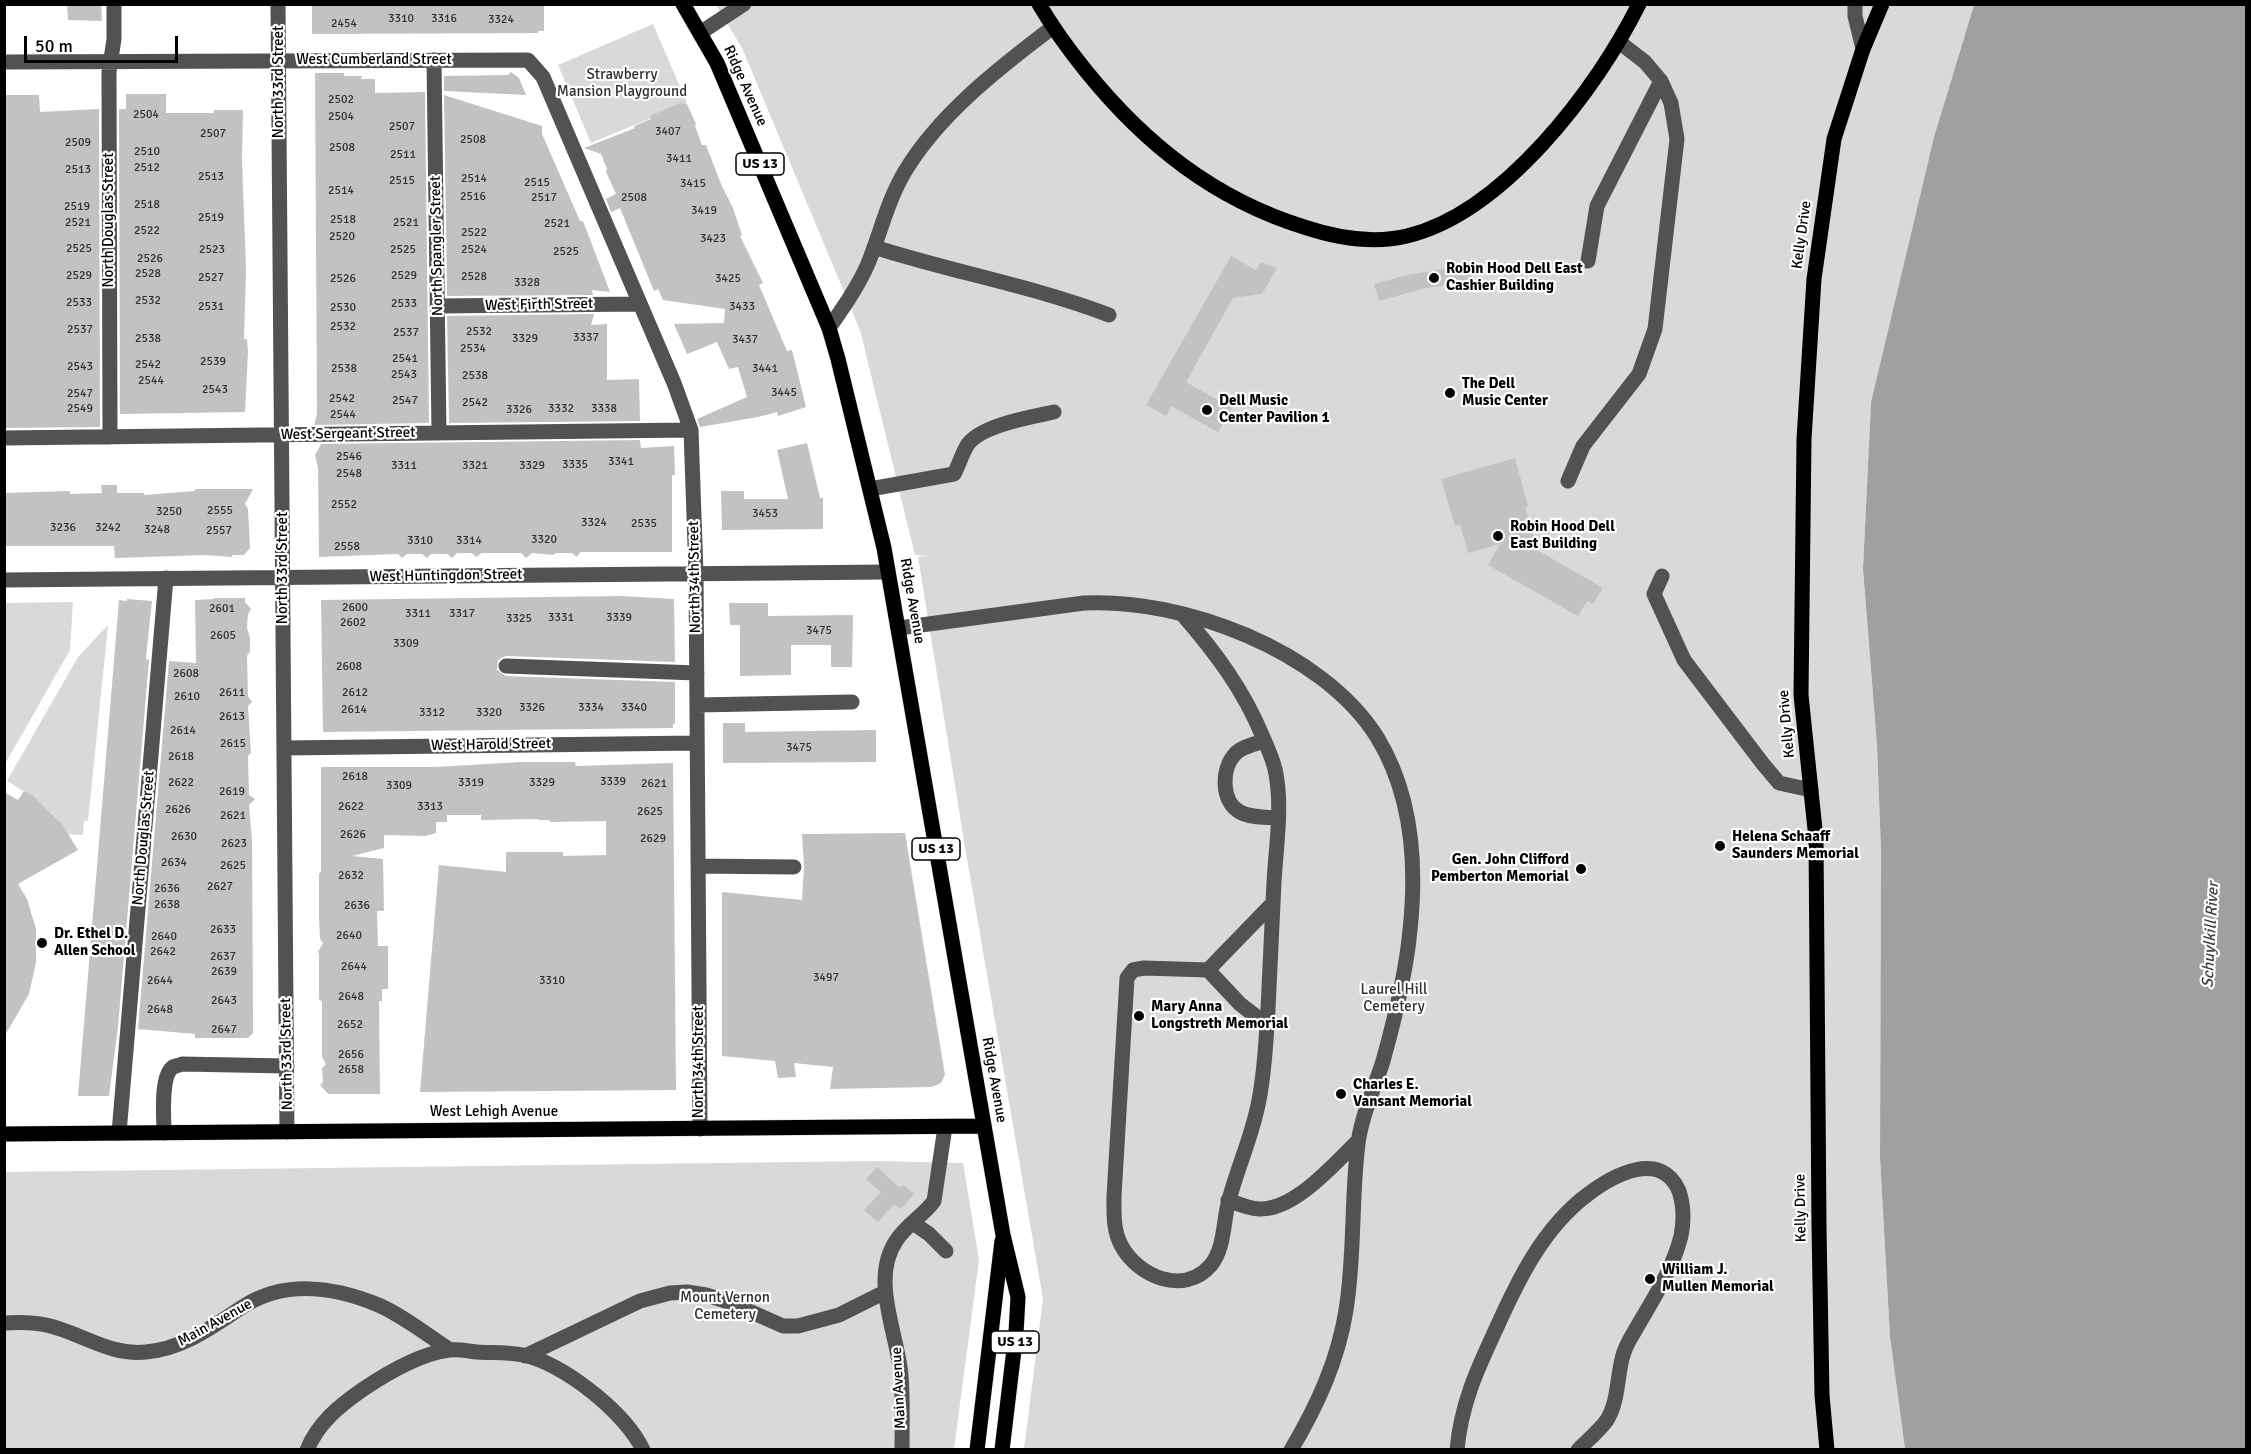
<!DOCTYPE html>
<html>
<head>
<meta charset="utf-8">
<style>
	body { margin:0 }
	#map { position:relative; width:2251px; height:1454px; overflow:hidden; background:#fff; font-family:Signika,sans-serif }
	canvas { display:block }
	.frame { position:absolute; inset:0; border:6px solid #000; pointer-events:none }
	.scale { position:absolute; left:24px; top:36px; width:154px; height:27px; box-sizing:border-box; border:3px solid #000; border-top:0; padding-left:8px; font-size:18px; line-height:21px; white-space:nowrap; color:#000; -webkit-text-stroke:4px #fff; paint-order:stroke }
</style>
</head>
<body>
<div id="map">
<canvas width="2251" height="1454"></canvas>
<div class="frame"></div>
<div class="scale">50 m</div>
</div>
<script>
const context = document.querySelector('canvas').getContext('2d');
context.lineJoin = 'round';
function fill(path, color) { context.fillStyle = color; context.fill(path, 'evenodd'); }
function strokePath(path, color, width, dash) { context.strokeStyle = color; context.lineWidth = width; context.lineCap = dash ? 'butt' : 'round'; context.setLineDash(dash || []); context.stroke(path); }
function drawText(font, color, halo, rows, align = 'center') {
  context.font = font + ' Signika,sans-serif'; context.lineWidth = 4.5; context.setLineDash([]); context.textBaseline = 'middle'; context.strokeStyle = halo; context.fillStyle = color; for (const [text, x, y, turn = 0] of rows) {
    context.save(); context.translate(x, y); context.rotate((+turn || 0) * Math.PI / 180); context.textAlign = isNaN(turn) ? turn : align; if (halo) context.strokeText(text, 0, 0); context.fillText(text, 0, 0); context.restore();
  }
}
fill(new Path2D(`
	M716,5H1974L1934,137L1871,402L1863,569L1877,745L1881,851L1880,1158L1890,1337L1905,1449H1024L1043,1299L965,847L918,557L930,556L915,555L860,330L742,48Z
	M653,24L687,103L591,143L558,65Z
	M73,602L70,650L5,764V603Z
	M108,625L88,821H84L83,835L68,834C53,810 31,795 7,781L78,657Z
	M878,1161L963,1163L979,1260L954,1449H5L4,1172Z`), '#d9d9d9');
fill(new Path2D(`
	M1974,5H2246V1449H1905L1890,1337L1880,1158L1881,851L1877,745L1863,569L1871,402L1934,137Z`), '#a0a0a0');
fill(new Path2D(`
	M67,4H101L102,21L68,20Z
	M312,4H544V31H538V33L312,34Z
	M511,72L519,78L526,95L444,91V76L508,75Z
	M315,73H344V76H362L361,79H375V93L425,92L429,423L314,425L317,414Z
	M126,94H166V113H214V110H243L242,160L246,270L244,339H247L248,352L245,412L120,414L119,109H126Z
	M4,95H39L40,112L99,109L100,427L4,428Z
	M444,95L542,126V134L580,221H583L610,292L592,290L593,295L447,296Z
	M680,103L687,104L696,124L695,126L702,145H706L721,184L733,208L742,235L740,236L763,283L759,285L787,351L792,350L806,407L778,416L777,412L758,417L700,427L697,419L747,397L738,367L729,369L717,342L687,354L674,324L724,323L725,309L663,300L658,289L654,291L620,208L611,212L606,199L616,194L606,172L607,169L601,154L584,148L635,128L634,126L651,119L650,116Z
	M1231,256L1256,270L1261,262L1277,268L1262,294L1233,298L1186,382L1232,408L1218,432L1171,406L1166,416L1146,405Z
	M1470,265L1472,281L1426,288L1379,301L1374,284L1407,275Z
	M594,314L591,325L607,324V380L639,379L640,421L449,423L447,316Z
	M640,440L641,448L674,446L675,475H672V552H580L577,557L572,553H556L553,555L532,553L526,558L521,553H482L476,557L472,553H457L452,558L447,554H431L427,558L422,554H407L402,558L398,554L319,557L318,468L315,455L321,444Z
	M807,443L820,498H823V529L722,530L721,491H744V499H788L777,450Z
	M1515,458L1528,506L1525,507L1537,550L1603,588L1593,604L1587,601L1578,616L1488,565L1500,544L1468,553L1460,525L1455,526L1441,479Z
	M101,485H117V493H144V495L195,491V489H253L245,504L248,509L250,548L244,555H232V557L206,555L115,558L114,546H4V493L70,491V494L102,493Z
	M622,596L674,599L675,662L506,656L498,660L497,670L506,676L675,682V724H673V728L323,732L321,600Z
	M214,598H245V602L251,609L248,614L247,628L250,638V651L247,656L248,696L252,702L248,706L251,753L248,756L249,795L255,799L249,805L252,840L253,1017V1033L248,1038H195V1034L138,1029L169,661L196,663L195,600L214,599Z
	M127,599L152,601L146,657V659L149,660L118,1027L109,1096H78L119,600L127,601Z
	M729,603H768V616L853,615L852,667H831V645H791V675L740,676V625H730Z
	M723,723H745V732L876,730V762L723,763Z
	M521,762H575L576,766L673,763L676,1090L420,1092L439,865L506,872V852H563V856L606,855V821L550,822V820H538V819L481,820V815H447V822H436V833L426,836L384,835V848L352,856L383,859L384,911H377L378,946H388V989H382V1001H379L380,1094H328L320,1085L323,1082L322,1068L326,1064L322,1057V1002L319,999V954L318,952L323,943L320,939L319,918V874L321,871V767H435Z
	M24,791L33,796L62,824L78,850L18,884L27,899L36,929V962L29,994L4,1037V792L18,800Z
	M905,833L945,1075L941,1083L932,1087L830,1089L833,1067L794,1063L796,1077L778,1078L775,1061L722,1056V892L802,900L804,867L802,834Z
	M877,1167L899,1187L904,1185L914,1194L901,1209L894,1204L878,1222L864,1210L881,1192L866,1179Z`), '#c2c2c2');
const major = new Path2D(`
	M683,4L717,63L829,328L838,359L884,548L1003,1235L1018,1297L1016,1333L1002,1450
	M1039,4C1053,28 1069,50 1086,71C1145,144 1214,199 1304,227C1337,238 1373,244 1407,236C1503,213 1597,89 1639,4
	M4,1134L984,1126
	M977,1450L1002,1241
	M1827,1450L1822,1395L1819,1227L1816,839L1801,695L1804,439L1814,279L1834,139L1863,49L1882,4`);
strokePath(major, '#dbdbdb', 16);
strokePath(new Path2D(`
	M278,4L287,1132
	M1855,4V16L1863,49
	M700,33L744,4
	M434,60L439,433
	M4,62L528,60L543,77L674,383L691,430L696,574L700,1129
	M874,247C952,272 1033,286 1109,315
	M1588,261L1597,206L1661,81
	M437,306L640,304
	M829,328C843,308 857,288 867,266C880,235 887,202 904,173C938,115 1000,67 1053,27
	M110,437L109,72L114,39V4
	M4,438L691,430
	M1568,481L1583,446L1639,374L1655,329L1677,139L1671,103L1661,81L1645,62L1619,42
	M870,489L954,474C959,465 962,453 968,444C982,425 1031,417 1054,412
	M1662,576L1654,594L1684,660L1763,764L1779,783L1811,790
	M4,580L888,572
	M1183,615C1215,652 1243,689 1262,735C1267,746 1272,757 1275,769C1283,805 1276,846 1274,882C1272,925 1270,967 1268,1009C1266,1040 1265,1070 1259,1100C1253,1134 1238,1166 1229,1200C1223,1220 1225,1248 1211,1265C1184,1296 1138,1277 1121,1245C1113,1230 1114,1213 1114,1196L1127,978L1133,970L1144,968L1208,970L1273,903
	M899,628L1084,603C1183,598 1322,650 1377,737C1412,794 1417,865 1410,930C1406,974 1395,1018 1383,1061C1375,1087 1361,1117 1358,1144C1351,1199 1355,1255 1346,1310C1338,1361 1317,1406 1291,1450
	M506,666L697,673
	M697,705L852,702
	M1264,741C1255,744 1241,747 1235,754C1221,769 1221,802 1240,812C1251,818 1265,817 1277,818
	M284,748L697,743
	M698,866L794,867
	M1208,970L1240,1004L1267,1025
	M119,1133L166,578
	M164,1133C164,1118 160,1076 173,1067C174,1066 181,1065 182,1064L287,1066
	M1228,1200C1238,1204 1249,1209 1260,1209C1295,1210 1334,1164 1358,1141
	M913,1223L929,1234L946,1251
	M4,1323C18,1322 32,1322 46,1325C80,1332 109,1356 146,1352C184,1349 214,1325 244,1306C285,1280 334,1287 376,1304C399,1313 429,1336 450,1350
	M525,1356L640,1301L670,1293L687,1292L706,1295L729,1302L783,1326H798L839,1315L885,1292
	M307,1450C318,1423 339,1406 362,1390C387,1373 419,1354 449,1350C458,1349 468,1351 477,1352C492,1353 508,1352 523,1355C563,1363 626,1413 643,1450
	M902,1450C902,1425 903,1400 901,1376C898,1334 870,1280 896,1241C906,1225 923,1216 934,1201L945,1127
	M1457,1450C1461,1404 1477,1370 1496,1329C1518,1280 1543,1228 1587,1195C1613,1175 1661,1149 1679,1191C1684,1206 1684,1221 1681,1236C1672,1272 1651,1302 1633,1334C1628,1342 1624,1350 1622,1359C1617,1379 1618,1402 1607,1420C1599,1431 1588,1440 1578,1450`), '#525252', 15);
strokePath(major, '#000', 15);
for (const [x, y, r, color] of [
	[1434,278,6,"#000"],
	[1450,393,6,"#000"],
	[1207,410,6,"#000"],
	[1498,536,6,"#000"],
	[1720,846,6,"#000"],
	[1581,869,6,"#000"],
	[42,943,6,"#000"],
	[1139,1016,6,"#000"],
	[1341,1094,6,"#000"],
	[1650,1279,6,"#000"]
]) { const dot = new Path2D(); dot.arc(x, y, r, 0, 2 * Math.PI); context.fillStyle = color; context.fill(dot); strokePath(dot, '#fff', 2); }
drawText('12px', '#303030', null, [
	["3310",401,19],
	["3316",444,19],
	["3324",501,20],
	["2454",344,24],
	["2502",341,100],
	["2504",146,115],
	["2504",341,117],
	["2507",402,127],
	["3407",668,132],
	["2507",213,134],
	["2508",473,140],
	["2509",78,143],
	["2508",342,148],
	["2510",147,152],
	["2511",403,155],
	["3411",679,159],
	["2512",147,168],
	["2513",78,170],
	["2513",211,177],
	["2514",474,179],
	["2515",402,181],
	["2515",537,183],
	["3415",693,184],
	["2514",341,191],
	["2516",473,197],
	["2517",544,198],
	["2508",634,198],
	["2518",147,205],
	["2519",77,207],
	["3419",704,211],
	["2519",211,218],
	["2518",343,220],
	["2521",78,223],
	["2521",406,223],
	["2521",557,224],
	["2522",147,231],
	["2522",474,233],
	["2520",342,237],
	["3423",713,239],
	["2525",79,249],
	["2523",212,250],
	["2525",403,250],
	["2524",474,250],
	["2525",566,252],
	["2526",150,259],
	["2528",148,274],
	["2529",79,276],
	["2529",404,276],
	["2528",474,277],
	["2527",211,278],
	["2526",343,279],
	["3425",728,279],
	["3328",527,283],
	["2532",148,301],
	["2533",79,303],
	["2533",404,304],
	["2531",211,307],
	["3433",742,307],
	["2530",343,308],
	["2532",343,327],
	["2537",80,330],
	["2532",479,332],
	["2537",406,333],
	["3337",586,338],
	["2538",148,339],
	["3329",525,339],
	["3437",745,340],
	["2534",473,349],
	["2541",405,359],
	["2539",213,362],
	["2542",148,365],
	["2543",80,367],
	["2538",344,369],
	["3441",765,369],
	["2543",404,375],
	["2538",475,376],
	["2544",151,381],
	["2543",215,390],
	["3445",784,393],
	["2547",80,394],
	["2542",342,399],
	["2547",405,401],
	["2542",475,403],
	["2549",80,409],
	["3332",561,409],
	["3338",604,409],
	["3326",519,410],
	["2544",343,415],
	["2546",349,457],
	["3341",621,462],
	["3335",575,465],
	["3311",404,466],
	["3321",475,466],
	["3329",532,466],
	["2548",349,474],
	["2552",344,505],
	["2555",220,511],
	["3250",169,512],
	["3453",765,514],
	["3324",594,523],
	["2535",644,524],
	["3236",63,528],
	["3242",108,528],
	["3248",157,530],
	["2557",219,531],
	["3320",544,540],
	["3310",420,541],
	["3314",469,541],
	["2558",347,547],
	["2600",355,608],
	["2601",222,609],
	["3311",418,614],
	["3317",462,614],
	["3331",561,618],
	["3339",619,618],
	["3325",519,619],
	["2602",353,623],
	["3475",819,631],
	["2605",223,636],
	["3309",406,644],
	["2608",349,667],
	["2608",186,674],
	["2611",232,693],
	["2612",355,693],
	["2610",187,697],
	["3326",532,708],
	["3334",591,708],
	["3340",634,708],
	["2614",354,710],
	["3312",432,713],
	["3320",489,713],
	["2613",232,717],
	["2614",183,731],
	["2615",233,744],
	["3475",799,748],
	["2618",181,757],
	["2618",355,777],
	["3339",613,782],
	["2622",181,783],
	["3319",471,783],
	["3329",542,783],
	["2621",654,784],
	["3309",399,786],
	["2619",232,792],
	["2622",351,807],
	["3313",430,807],
	["2626",178,810],
	["2625",650,812],
	["2621",233,816],
	["2626",353,835],
	["2630",184,837],
	["2629",653,839],
	["2623",234,844],
	["2634",174,863],
	["2625",233,866],
	["2632",351,876],
	["2627",220,887],
	["2636",167,889],
	["2638",167,905],
	["2636",357,906],
	["2633",223,930],
	["2640",349,936],
	["2640",164,937],
	["2642",163,952],
	["2637",223,957],
	["2644",354,967],
	["2639",224,972],
	["3497",826,978],
	["2644",160,981],
	["3310",552,981],
	["2648",351,997],
	["2643",224,1001],
	["2648",160,1010],
	["2652",350,1025],
	["2647",224,1030],
	["2656",351,1055],
	["2658",351,1070]
]);
for (const [x, y, w] of [
	[760,164,48],
	[936,849,48],
	[1015,1342,48]
]) { const box = new Path2D(); box.roundRect(x - w / 2, y - 11, w, 22, 4.5); context.fillStyle = '#fff'; context.fill(box); strokePath(box, '#000', 1.5); }
drawText('bold 14px', '#000', null, [
	["US 13",760,164],
	["US 13",936,849],
	["US 13",1015,1342]
]);
drawText('15px', '#000', '#fff', [
	["West Cumberland Street",374,60],
	["North 33rd Street",279,82,-90],
	["Ridge Avenue",745,86,66],
	["North Douglas Street",109,220,-90],
	["Kelly Drive",1802,235,-82],
	["North Spangler Street",437,246,-91],
	["West Firth Street",539,305,-1],
	["West Sergeant Street",348,434,-1],
	["North 33rd Street",283,568,-90],
	["West Huntingdon Street",446,576,-1],
	["North 34th Street",695,577,-91],
	["Ridge Avenue",912,601,80],
	["Kelly Drive",1787,724,-95],
	["West Harold Street",491,745,-1],
	["North Douglas Street",144,838,-85],
	["North 33rd Street",287,1054,-91],
	["North 34th Street",699,1062,-90],
	["Ridge Avenue",994,1080,80],
	["West Lehigh Avenue",494,1112],
	["Kelly Drive",1801,1208,-91],
	["Main Avenue",215,1323,-29],
	["Main Avenue",899,1388,-93]
]);
drawText('15px', '#303030', '#fff', [
	["Strawberry",622,75],
	["Mansion Playground",622,92],
	["Laurel Hill",1394,990],
	["Cemetery",1394,1007],
	["Mount Vernon",725,1298],
	["Cemetery",725,1315]
]);
drawText('bold 15px', '#000', '#fff', [
	["Robin Hood Dell East",1446,269],
	["Cashier Building",1446,286],
	["The Dell",1462,384],
	["Music Center",1462,401],
	["Dell Music",1219,401],
	["Center Pavilion 1",1219,418],
	["Robin Hood Dell",1510,527],
	["East Building",1510,544],
	["Helena Schaaff",1732,837],
	["Saunders Memorial",1732,854],
	["Gen. John Clifford",1569,860,"right"],
	["Pemberton Memorial",1569,877,"right"],
	["Dr. Ethel D.",54,934],
	["Allen School",54,951],
	["Mary Anna",1151,1007],
	["Longstreth Memorial",1151,1024],
	["Charles E.",1353,1085],
	["Vansant Memorial",1353,1102],
	["William J.",1662,1270],
	["Mullen Memorial",1662,1287]
], 'left');
drawText('italic 16px', '#414141', '#fff', [
	["Schuylkill River",2211,935,-87]
]);
</script>
</body>
</html>
